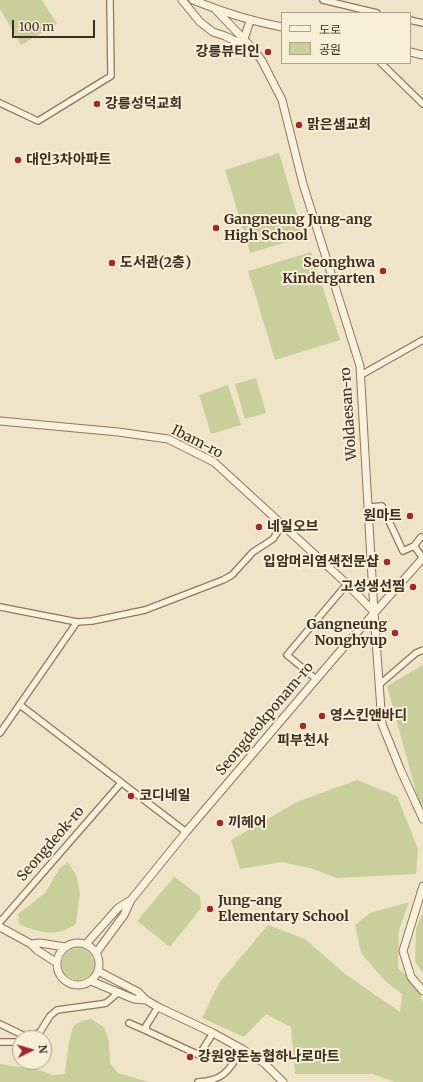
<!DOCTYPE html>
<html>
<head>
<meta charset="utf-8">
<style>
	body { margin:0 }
	#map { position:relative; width:423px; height:1082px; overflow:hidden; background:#f0e4c8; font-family:Merriweather,"Noto Sans KR",serif }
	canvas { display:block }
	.legend { position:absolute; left:281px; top:12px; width:130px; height:52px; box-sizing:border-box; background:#f7eed8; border:1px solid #ada18e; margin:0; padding:5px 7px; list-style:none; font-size:12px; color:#3d2e20 }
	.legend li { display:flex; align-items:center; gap:8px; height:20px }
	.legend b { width:20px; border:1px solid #ada18e }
	.north { position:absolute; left:12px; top:1030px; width:40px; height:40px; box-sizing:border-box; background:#f7eed8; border:1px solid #ada18e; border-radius:50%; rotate:85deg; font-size:11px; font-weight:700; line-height:16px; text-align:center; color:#3d2e20 }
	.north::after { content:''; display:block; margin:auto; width:14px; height:18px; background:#9e2a2b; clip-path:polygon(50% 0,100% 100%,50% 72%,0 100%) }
	.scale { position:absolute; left:12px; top:20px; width:83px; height:18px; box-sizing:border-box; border:2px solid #3d2e20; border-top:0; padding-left:5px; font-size:12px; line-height:14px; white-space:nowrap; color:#3d2e20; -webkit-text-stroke:3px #f7eed8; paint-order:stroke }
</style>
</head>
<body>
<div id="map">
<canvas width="423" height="1082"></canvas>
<ul class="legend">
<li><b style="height:5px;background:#faf1dc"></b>도로</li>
<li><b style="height:11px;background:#c9cf9b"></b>공원</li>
</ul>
<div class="north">N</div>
<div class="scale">100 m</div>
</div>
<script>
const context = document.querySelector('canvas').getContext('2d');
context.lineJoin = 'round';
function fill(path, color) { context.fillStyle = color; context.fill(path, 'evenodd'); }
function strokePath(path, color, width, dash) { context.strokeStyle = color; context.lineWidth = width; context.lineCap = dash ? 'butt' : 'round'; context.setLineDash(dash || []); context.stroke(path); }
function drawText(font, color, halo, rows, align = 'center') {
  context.font = font + ' Merriweather,"Noto Sans KR",serif'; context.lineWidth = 4; context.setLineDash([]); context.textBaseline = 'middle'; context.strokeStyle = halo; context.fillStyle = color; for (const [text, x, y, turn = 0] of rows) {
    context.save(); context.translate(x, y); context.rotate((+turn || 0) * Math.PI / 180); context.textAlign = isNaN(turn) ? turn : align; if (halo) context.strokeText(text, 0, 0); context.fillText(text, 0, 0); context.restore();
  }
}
fill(new Path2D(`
	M0,0H42L57,24L21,45L0,9Z
	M279,153L304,237L250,253L225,170Z
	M311,252L340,340L275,360L248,271Z
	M256,378L266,413L245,419L235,384Z
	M228,385L241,425L211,434L199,395Z
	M423,665V806L421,810L387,686Z
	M357,780L397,796L418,849L416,874L337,878L310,868L282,862L240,869L231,840L297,802Z
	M68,862L77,877L80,894L76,924C56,938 40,933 19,924L18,914L45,893L59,869Z
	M174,877L200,896L201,908L170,947L137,921Z
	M409,902L399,930L398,968L416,985L423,1002V1082H395L372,1074H295L291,1027L266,1014L244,1037L202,1018L219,983L268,925L305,939L345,974L400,1012L402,994L385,981L361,953L355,925L370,913Z
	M423,912V973L415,962L416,929Z
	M62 964a16 16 0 1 1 32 0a16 16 0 1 1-32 0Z
	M91,1019L104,1027L109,1041L110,1063L118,1073L149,1082H0V1064L39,1070L53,1075L65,1074C66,1065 69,1033 74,1026C78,1021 85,1020 91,1019Z`), '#c9cf9b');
const minor = new Path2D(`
	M323,0L377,13
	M410,20L423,23
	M381,63L423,104
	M0,103L38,121L111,76L110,0
	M361,375L423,340
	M368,507L382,506L403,551L414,546L421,537
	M414,546L423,558
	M0,607L77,622L92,621L145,610L223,580L232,575L253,552L273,539L282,525
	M316,679L287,655L347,584
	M380,684L416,653L423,650
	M20,705L186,832
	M0,733L77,622
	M0,922L121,783
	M158,1007L146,1026L147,1031L199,1055L213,1033
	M129,1023L147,1031
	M0,1024L29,1038L40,1032L50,1016L57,1010L101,1004L106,1003L119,992
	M0,1042H20
	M198,1082C225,1080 229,1070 242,1049`);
const tertiary = new Path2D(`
	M182,0L200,22L213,32L225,36L250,48
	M193,0C222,12 251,21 282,27
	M216,10L254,50L262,61L282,100L303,184L360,366L374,612L382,724L401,771L423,819
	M244,39L250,21
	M410,52L423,55
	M0,421L118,432L168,439L214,462L347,584L374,612
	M423,886L403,951L411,977L423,991
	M0,927L31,944L37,950L57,963
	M57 964a21 21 0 1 1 42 0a21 21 0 1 1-42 0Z
	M31,944L40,943L65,947
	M86,944L118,908L131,900
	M96,953L124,915L131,900L186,832L336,656L423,558
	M98,971L138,992L146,1000L158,1007L213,1033L242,1049L264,1063L283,1082
	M91,981L134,999L146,1000`);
strokePath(minor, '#8d765c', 8);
strokePath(tertiary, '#8d765c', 9);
strokePath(minor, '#faf1dc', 5.5);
strokePath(tertiary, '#faf1dc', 7);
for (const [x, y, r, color] of [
	[268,52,4,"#9e2a2b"],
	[97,104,4,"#9e2a2b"],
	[299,125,4,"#9e2a2b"],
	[18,160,4,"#9e2a2b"],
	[216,228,4,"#9e2a2b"],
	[112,263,4,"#9e2a2b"],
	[383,271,4,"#9e2a2b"],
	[410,516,4,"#9e2a2b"],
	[259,527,4,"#9e2a2b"],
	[387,562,4,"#9e2a2b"],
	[413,587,4,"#9e2a2b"],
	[395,633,4,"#9e2a2b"],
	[322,716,4,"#9e2a2b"],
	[303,726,4,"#9e2a2b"],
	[131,796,4,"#9e2a2b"],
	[220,823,4,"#9e2a2b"],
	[210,909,4,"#9e2a2b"],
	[190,1057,4,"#9e2a2b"]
]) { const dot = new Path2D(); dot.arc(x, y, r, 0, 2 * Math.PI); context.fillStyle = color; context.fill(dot); strokePath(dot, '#f7eed8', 1.5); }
drawText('bold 14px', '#3d2e20', '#f7eed8', [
	["강릉뷰티인",260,52,"right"],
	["강릉성덕교회",105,104],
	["맑은샘교회",307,125],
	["대인3차아파트",26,160],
	["Gangneung Jung-ang",224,220],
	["High School",224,236],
	["도서관(2층)",120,263],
	["Seonghwa",375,263,"right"],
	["Kindergarten",375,279,"right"],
	["원마트",402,516,"right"],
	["네일오브",267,527],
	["입암머리염색전문샵",379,562,"right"],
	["고성생선찜",405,587,"right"],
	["Gangneung",387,625,"right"],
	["Nonghyup",387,641,"right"],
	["영스킨앤바디",330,716],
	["피부천사",303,741,"center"],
	["코디네일",139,796],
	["끼헤어",228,823],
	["Jung-ang",218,901],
	["Elementary School",218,917],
	["강원양돈농협하나로마트",198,1057]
], 'left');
drawText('14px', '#3d2e20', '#f7eed8', [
	["Woldaesan-ro",349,414,-94],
	["Ibam-ro",197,442,27],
	["Seongdeokponam-ro",265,719,-50],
	["Seongdeok-ro",51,844,-49]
]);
</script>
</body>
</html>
